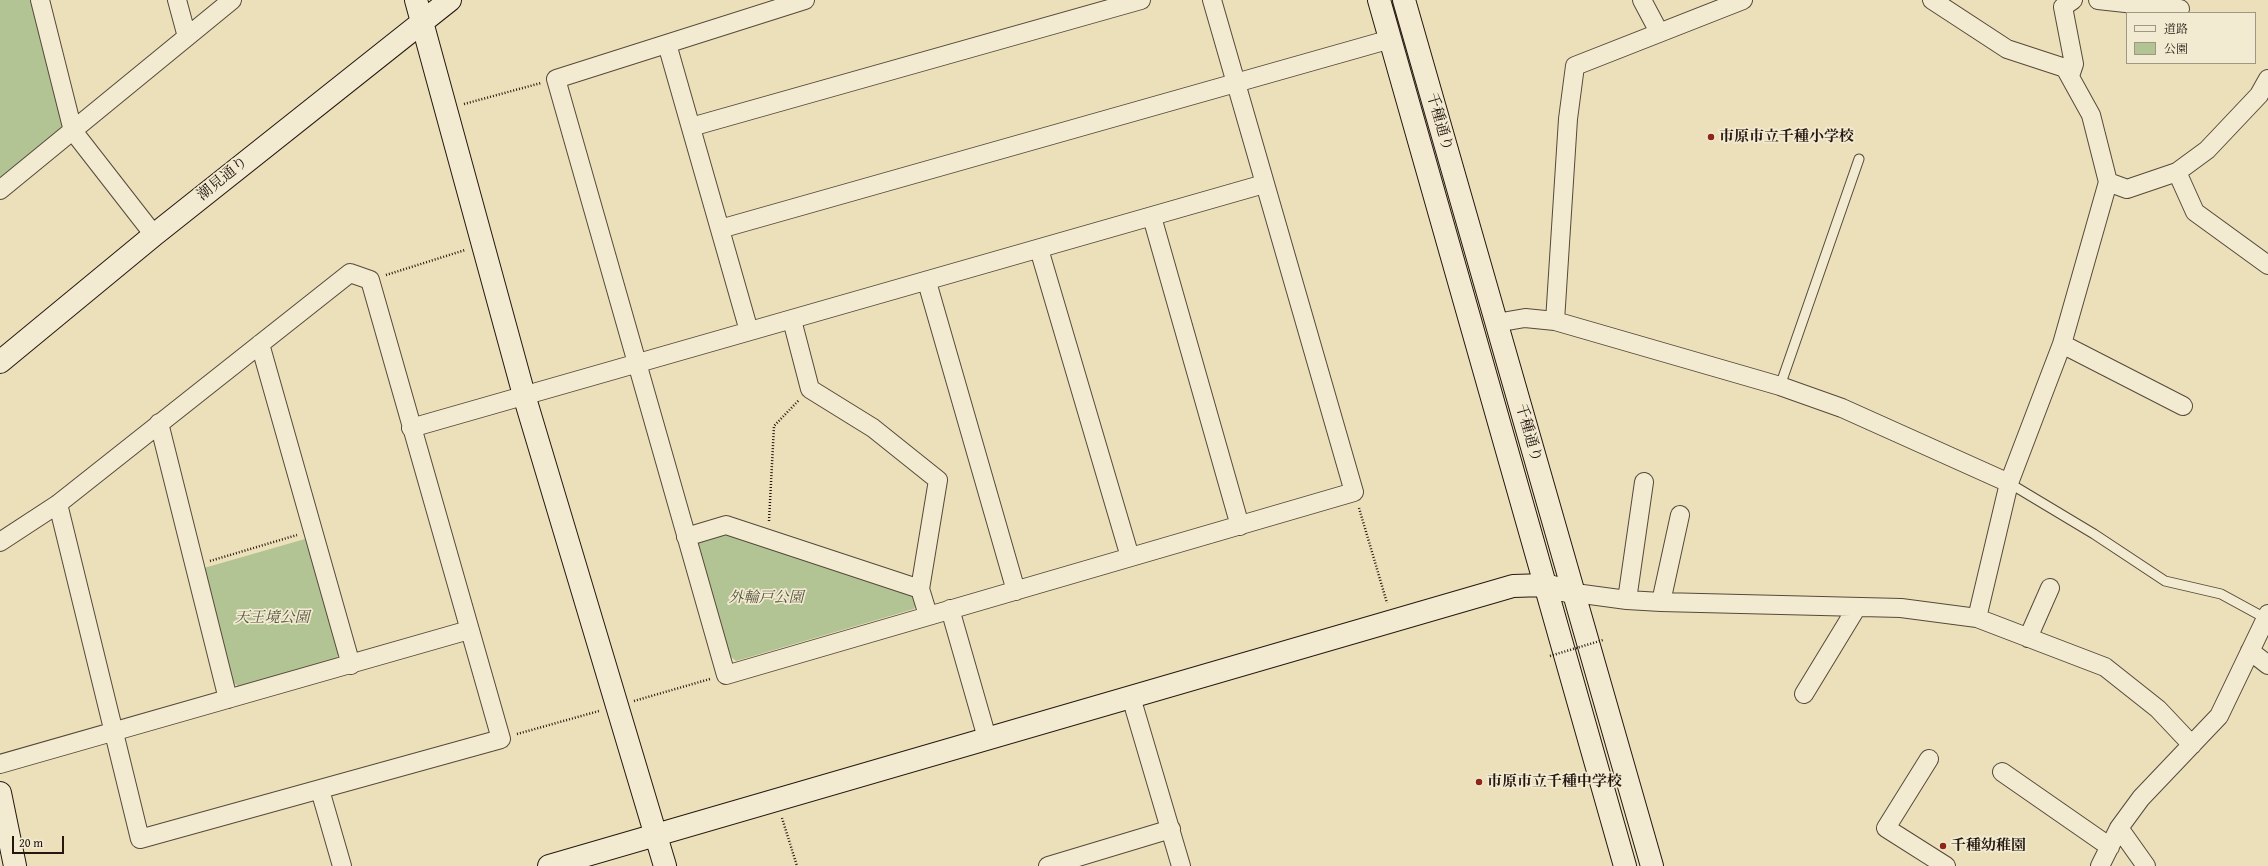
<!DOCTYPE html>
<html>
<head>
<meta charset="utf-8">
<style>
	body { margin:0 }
	#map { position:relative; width:2268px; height:866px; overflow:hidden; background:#ebe0ba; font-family:"Gentium Book Plus","Noto Serif JP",serif }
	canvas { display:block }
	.legend { position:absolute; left:2126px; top:12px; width:130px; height:52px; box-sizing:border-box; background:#f2ebd2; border:1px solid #a09684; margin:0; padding:5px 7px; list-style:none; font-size:12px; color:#251710 }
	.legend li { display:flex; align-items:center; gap:8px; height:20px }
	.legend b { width:20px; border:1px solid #a09684 }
	.scale { position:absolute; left:12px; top:836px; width:52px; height:18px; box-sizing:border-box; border:2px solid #251710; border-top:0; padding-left:5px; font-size:12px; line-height:14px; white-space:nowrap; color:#251710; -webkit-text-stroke:3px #f2ebd2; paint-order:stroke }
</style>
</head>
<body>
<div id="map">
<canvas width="2268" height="866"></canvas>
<ul class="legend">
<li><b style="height:5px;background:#f2ebd2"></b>道路</li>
<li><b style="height:11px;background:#b2c394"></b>公園</li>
</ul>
<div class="scale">20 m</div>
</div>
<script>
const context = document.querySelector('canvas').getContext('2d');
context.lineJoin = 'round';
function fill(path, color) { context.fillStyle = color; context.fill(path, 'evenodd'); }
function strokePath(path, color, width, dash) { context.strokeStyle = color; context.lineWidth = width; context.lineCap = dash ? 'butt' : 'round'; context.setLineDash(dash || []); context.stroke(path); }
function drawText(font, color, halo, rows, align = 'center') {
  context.font = font + ' "Gentium Book Plus","Noto Serif JP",serif'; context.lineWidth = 3.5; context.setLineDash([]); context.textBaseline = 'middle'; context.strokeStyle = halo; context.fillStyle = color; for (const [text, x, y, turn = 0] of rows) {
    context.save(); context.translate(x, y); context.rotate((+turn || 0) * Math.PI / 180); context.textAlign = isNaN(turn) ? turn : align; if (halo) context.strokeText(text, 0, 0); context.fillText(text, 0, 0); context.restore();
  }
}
fill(new Path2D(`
	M0,0H40L73,131L0,190Z
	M728,530L911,592L917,602L914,609L736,661L729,655L696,545L702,537Z
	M305,539L339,651L337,658L238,686L232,682L204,568Z`), '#b2c394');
const lane = new Path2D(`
	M1780,386L1859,159
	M2009,483L2094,534L2165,581L2221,594L2265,618`);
const street = new Path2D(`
	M40,0L73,131L154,235
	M177,0L187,37
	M805,0L556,79L726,675L1354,492L1212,0
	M1642,0L1659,32
	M1932,0L2007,49L2065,68L2091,115L2108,182L2062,344L2009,483L1977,618
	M2098,0L2180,9
	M667,44L749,331
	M2070,76L2074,64L2063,7L2073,0
	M691,127L1141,0
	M2177,172L2195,212L2268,265
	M2108,182L2127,189L2177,172L2207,150L2259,95L2268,79
	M0,190L232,0
	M1152,217L1240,526
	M720,229L1391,39
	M1039,249L1130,557
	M927,282L1016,591
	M792,320L810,389L873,428L938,480L920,589L928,615
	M1555,321L1568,119L1575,66L1743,0
	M1496,323L1525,318L1555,321L1780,386L1842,408L2009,483
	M260,344L351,665
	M2062,344L2183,406
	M159,423L228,699
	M411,428L1264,184
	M686,537L726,525L920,589
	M0,542L58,504L350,273L370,280L501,739L140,839L58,504
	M1575,593L1627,600L1661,602L1901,608L1977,618L2105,667L2158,709L2192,745
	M1627,600L1644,482
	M1661,602L1680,515
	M950,609L987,738
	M2028,638L2050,588
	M2250,651L2268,665
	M1804,694L1857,607
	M1131,697L1181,866
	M1929,759L1886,828L1946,866
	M0,764L469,630
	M2002,772L2110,847
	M320,790L342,866
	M2119,828L2146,866
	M1048,866L1171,829
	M2100,866L2119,828L2141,798L2219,716L2268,614`);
const secondary = new Path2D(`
	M416,0L524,395L665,866
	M1379,0L1625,866
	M1404,0L1652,866
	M0,362L154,235L450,0
	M0,793L15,866
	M549,866L1513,586L1545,585L1575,593`);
strokePath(lane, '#56493a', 11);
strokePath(street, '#56493a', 20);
strokePath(secondary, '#251710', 24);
strokePath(new Path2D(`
	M464,104L541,83
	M386,275L465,250
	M1359,508L1387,603
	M769,521L774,426L799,400
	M210,561L297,535
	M634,701L710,679
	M517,734L599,711
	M782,818L797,866`), '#251710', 2.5, [1, 2]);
strokePath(lane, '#f2ebd2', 9);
strokePath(street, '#f2ebd2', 18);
strokePath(secondary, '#f2ebd2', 22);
strokePath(new Path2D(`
	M1550,656L1603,640`), '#251710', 2.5, [1, 2]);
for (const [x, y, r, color] of [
	[1711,137,4,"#8f2418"],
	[1479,782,4,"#8f2418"],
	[1943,846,4,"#8f2418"]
]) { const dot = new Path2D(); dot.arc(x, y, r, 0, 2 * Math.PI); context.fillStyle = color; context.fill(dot); strokePath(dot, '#f2ebd2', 1.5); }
drawText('15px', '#251710', '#f2ebd2', [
	["千種通り",1439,122,74],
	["潮見通り",223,179,-39],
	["千種通り",1528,433,74]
]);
drawText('bold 15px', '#251710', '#f2ebd2', [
	["市原市立千種小学校",1719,137],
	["市原市立千種中学校",1487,782],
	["千種幼稚園",1951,846]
], 'left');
drawText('italic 15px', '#56533e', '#f2ebd2', [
	["外輪戸公園",766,598],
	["天王境公園",272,618]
]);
</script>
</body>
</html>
